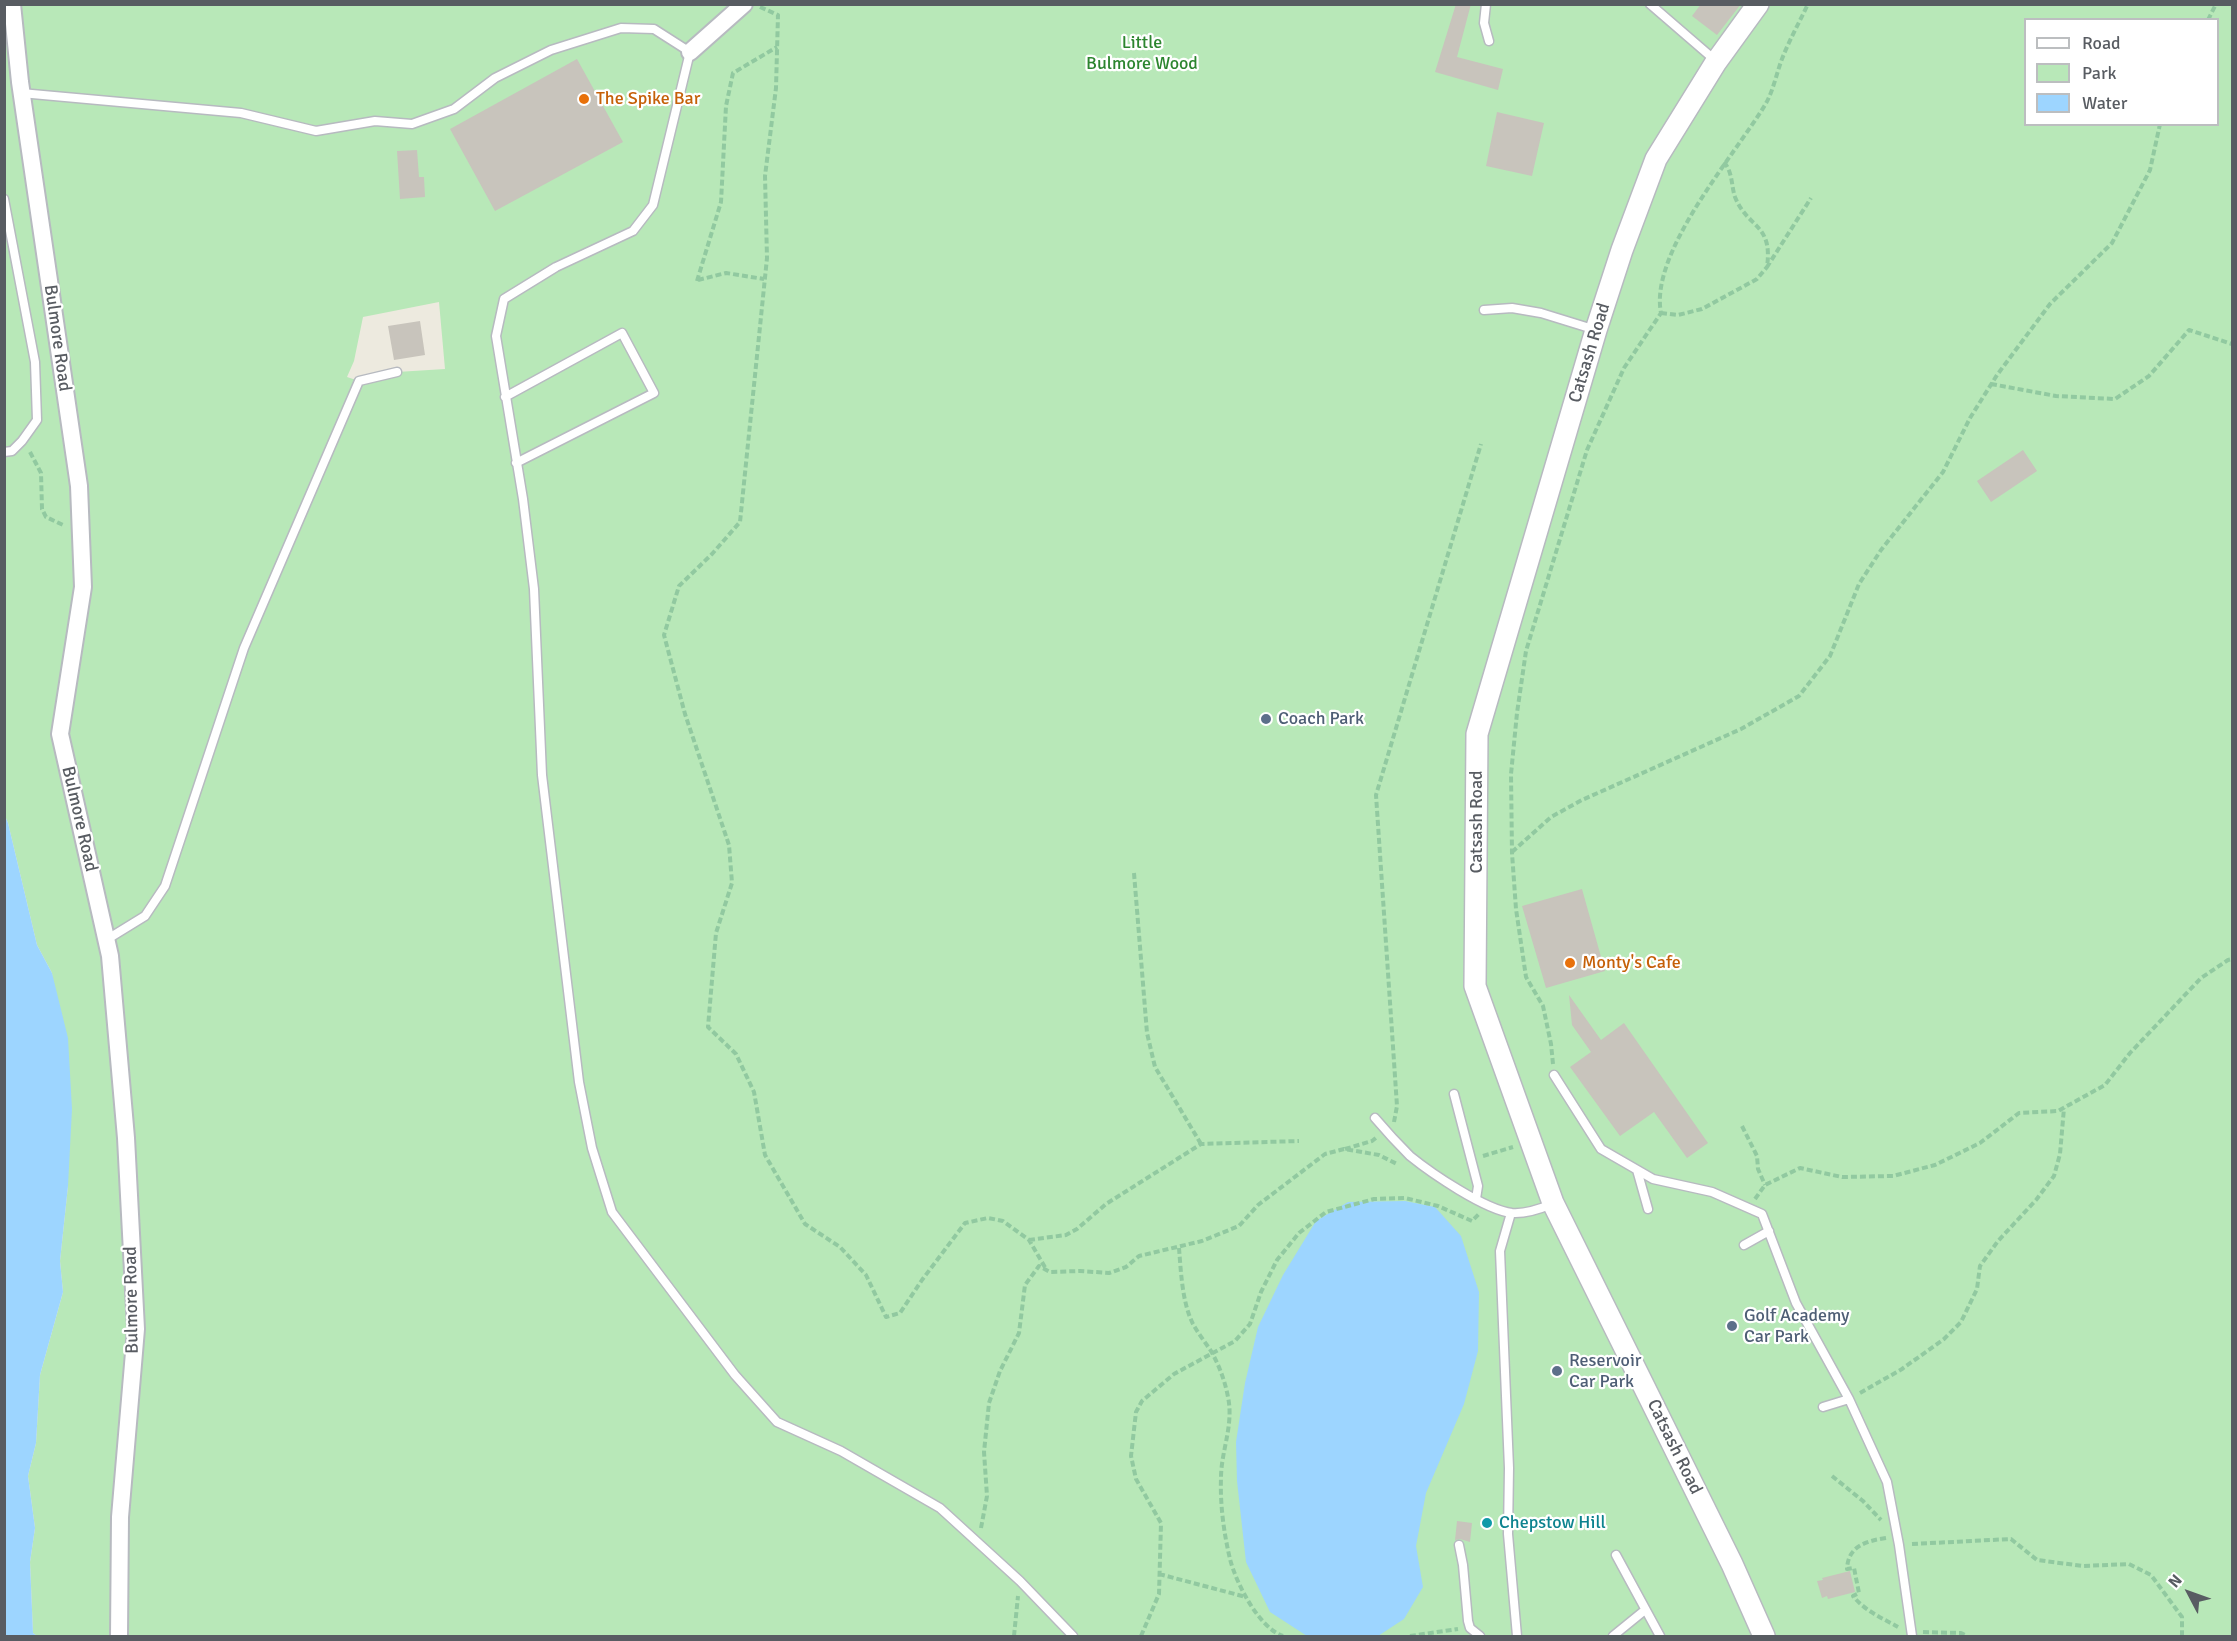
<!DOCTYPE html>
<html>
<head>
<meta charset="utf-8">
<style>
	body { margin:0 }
	#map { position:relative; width:2237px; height:1641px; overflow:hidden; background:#edeadf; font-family:Signika,sans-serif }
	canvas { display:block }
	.frame { position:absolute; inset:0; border:6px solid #585c62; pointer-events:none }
	.legend { position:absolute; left:2024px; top:18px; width:195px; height:108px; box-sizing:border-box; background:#fff; border:2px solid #bcbec0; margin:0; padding:8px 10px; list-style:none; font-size:18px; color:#585c62 }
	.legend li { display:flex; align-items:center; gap:12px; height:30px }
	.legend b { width:30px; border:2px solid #bcbec0 }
	.north { position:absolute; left:2159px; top:1563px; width:60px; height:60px; -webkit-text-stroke:4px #fff; paint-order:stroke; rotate:311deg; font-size:16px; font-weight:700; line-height:24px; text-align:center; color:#585c62 }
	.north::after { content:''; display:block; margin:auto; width:21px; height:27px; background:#585c62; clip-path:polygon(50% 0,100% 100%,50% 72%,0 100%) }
</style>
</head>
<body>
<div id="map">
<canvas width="2237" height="1641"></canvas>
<div class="frame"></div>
<ul class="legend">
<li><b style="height:8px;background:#fff"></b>Road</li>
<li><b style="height:16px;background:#b8e8b8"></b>Park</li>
<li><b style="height:16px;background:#9dd5ff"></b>Water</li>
</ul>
<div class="north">N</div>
</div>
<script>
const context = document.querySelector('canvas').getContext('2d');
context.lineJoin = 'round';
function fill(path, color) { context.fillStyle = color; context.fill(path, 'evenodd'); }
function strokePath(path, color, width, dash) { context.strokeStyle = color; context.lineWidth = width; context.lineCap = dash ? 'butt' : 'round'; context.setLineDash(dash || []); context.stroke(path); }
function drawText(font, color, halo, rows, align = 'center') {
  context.font = font + ' Signika,sans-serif'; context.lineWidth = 4.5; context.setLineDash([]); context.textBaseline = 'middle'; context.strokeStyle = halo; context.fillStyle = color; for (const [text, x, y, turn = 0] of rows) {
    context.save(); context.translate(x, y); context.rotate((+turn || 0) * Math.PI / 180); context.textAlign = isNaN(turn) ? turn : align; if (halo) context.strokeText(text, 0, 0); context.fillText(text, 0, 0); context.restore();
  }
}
fill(new Path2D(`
	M4,5H2232V1636H37L33,1633L30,1562L35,1528L28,1476L36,1443L40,1375L63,1292L60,1261L68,1186L52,973L37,945L8,823L5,816ZM2026,20H2218V124H2026ZM439,302L445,369L397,372L359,381L347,377L354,361L363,317Z`), '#b8e8b8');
fill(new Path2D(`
	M5,816L8,823L37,945L52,973L68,1038L72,1109L68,1186L60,1261L63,1292L40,1375L36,1443L28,1476L35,1528L30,1562L33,1633L37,1636H4Z
	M1405,1201L1435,1207L1461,1236L1479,1292L1478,1351L1464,1404L1426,1493L1416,1546L1423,1587L1404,1619L1378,1636H1307L1270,1612L1246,1562L1237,1481L1236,1442L1245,1383L1258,1327L1283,1275L1316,1221L1348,1202Z`), '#9dd5ff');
fill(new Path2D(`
	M1456,4H1471L1457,57L1503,69L1498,90L1435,72Z
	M1701,4H1741L1717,35L1692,16Z
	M577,59L623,142L495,211L450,129Z
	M1497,112L1544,123L1532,176L1486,166Z
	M417,150L419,177H424L425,197L400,199L397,151Z
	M420,321L425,355L394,360L388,326Z
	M2023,450L2037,471L1991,502L1977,481Z
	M1582,889L1605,971L1546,988L1522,906Z
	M1569,995L1601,1040L1624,1023L1708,1143L1687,1158L1654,1112L1620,1136L1570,1067L1591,1052L1572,1025Z
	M1457,1521L1472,1523L1470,1542L1460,1539L1455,1540Z
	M1850,1571L1855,1592L1828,1599L1827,1596L1822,1598L1817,1581L1823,1580L1822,1578Z`), '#c8c4bc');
const service = new Path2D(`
	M1486,4L1484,23L1489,41
	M1650,4L1716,61
	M21,93L241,113L316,131L375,121L412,124L454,109L495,78L551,50L621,28L654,29L690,52L653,205L633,231L556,267L504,299L496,336L523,499L534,589L542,775L579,1082L592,1148L612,1212L735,1375L777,1422L841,1451L940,1508L1020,1581L1073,1636
	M4,199L35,362L37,420L22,441L12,451L4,452
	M1484,310L1512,308L1541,313L1596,330
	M505,397L622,333L654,393L516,463
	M106,940L145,916L165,886L244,648L359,381L397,372
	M1554,1075L1601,1149L1653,1179L1712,1192L1762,1214L1796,1303L1849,1399L1887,1482L1899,1545L1912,1636
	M1454,1094L1478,1186L1476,1199
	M1375,1118C1386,1131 1398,1144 1410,1156C1431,1173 1485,1210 1512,1213C1525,1214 1540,1209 1552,1204
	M1637,1170L1648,1209
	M1511,1213L1500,1251L1509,1468L1508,1534L1517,1636
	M1744,1245L1769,1231
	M1823,1407L1849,1399
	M1459,1545L1463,1565L1468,1621L1470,1628L1480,1636
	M1616,1555L1660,1636
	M1613,1636L1645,1610`);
const minor = new Path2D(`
	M12,4L20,82L79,486L83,587L60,734L110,956L126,1138L136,1329L120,1517L119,1636
	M690,52L744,4`);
const tertiary = new Path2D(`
	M1758,4L1716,62L1656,159L1622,250L1596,330L1477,734L1475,986L1553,1203L1732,1564L1764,1636`);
strokePath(service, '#b7bac0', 11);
strokePath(minor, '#b7bac0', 20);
strokePath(tertiary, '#b7bac0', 24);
strokePath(new Path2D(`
	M664,4H668
	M760,7L778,15L776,88L765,176L767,258L740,522L712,554L679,586L664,635L685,714L729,845L732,883L716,933L708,1027L736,1054L754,1092L765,1155L805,1224L840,1247L866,1275L886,1317L900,1313L922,1280L965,1223L988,1218L1003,1221L1029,1240L1046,1269
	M2208,20L2216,4
	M1724,162C1733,173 1731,185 1735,197C1748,229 1773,223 1767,267L1811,198
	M698,280L726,273L764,279
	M697,281L721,202L726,106L733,73L777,47
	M1661,313L1678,315L1702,309L1757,279L1767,267
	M1991,384L2056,396L2115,399L2149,376L2189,330L2232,344
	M30,452L41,473L42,509L46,517L63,525
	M1512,852L1551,817L1582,800L1741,729L1799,696L1830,656L1859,584L1881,550L1943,472L1970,418L1997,375L2050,304L2112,243L2150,170L2160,124
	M1134,873L1147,1033L1155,1067L1201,1144
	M1553,1064L1551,1044L1543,1006L1526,977L1516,909L1512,853L1511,774L1517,713L1526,651L1587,450L1624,368L1661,313C1649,253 1734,156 1765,105C1774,90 1777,70 1784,54C1791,37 1800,21 1808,4
	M1394,1122L1397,1106L1376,795L1481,444
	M1742,1126L1757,1156L1758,1169L1765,1185
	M1345,1149L1372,1141L1377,1137
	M1483,1156L1513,1147
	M1755,1199L1765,1185L1800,1168L1842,1177L1893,1176L1935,1165L1980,1143L2019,1113L2058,1111L2105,1085L2130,1053L2201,978L2228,960L2232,959
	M1029,1240L1066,1235L1077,1229L1106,1204L1201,1144L1299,1141
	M1179,1248C1181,1272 1182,1302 1193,1324C1198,1333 1205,1342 1211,1351C1219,1365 1225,1381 1228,1397C1234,1425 1221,1451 1221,1478C1220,1505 1224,1534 1230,1559C1236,1583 1259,1628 1283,1636
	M1860,1393L1902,1369L1944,1339L1961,1322L1977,1289L1980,1266L1998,1241L2036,1200L2054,1176L2060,1154L2064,1108
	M1832,1476L1863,1501L1881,1520
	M981,1528L987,1496L984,1452L989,1403L1000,1371L1019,1333L1025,1285L1039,1266L1050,1272L1080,1271L1109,1273L1126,1267L1139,1256L1202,1241L1239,1226L1258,1205L1325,1154L1344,1149L1379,1155L1397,1164
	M1886,1538C1866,1541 1848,1546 1847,1569L1854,1568L1859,1593L1853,1596C1865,1611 1882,1618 1898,1627
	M1912,1544L2011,1539L2037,1560L2083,1566L2129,1564L2151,1575L2182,1617V1636
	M1159,1574L1246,1597
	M1923,1632L1961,1633L1967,1636
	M1014,1636L1018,1596
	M1141,1636L1159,1594L1161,1523L1136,1479L1131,1456L1136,1412L1142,1401L1174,1374L1235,1341L1250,1324L1261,1292L1277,1260L1299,1233L1326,1212L1374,1199L1405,1198L1438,1206L1472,1221L1479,1214
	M1410,1636L1458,1629`), '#91c9a0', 4, [6, 3]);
strokePath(service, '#fff', 8);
strokePath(minor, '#fff', 16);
strokePath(tertiary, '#fff', 21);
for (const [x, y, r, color] of [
	[584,99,6,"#e8710a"],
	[1266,719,6,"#5c6f8a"],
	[1570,963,6,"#e8710a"],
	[1732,1326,6,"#5c6f8a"],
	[1557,1371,6,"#5c6f8a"],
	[1487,1523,6,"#0f9aa8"]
]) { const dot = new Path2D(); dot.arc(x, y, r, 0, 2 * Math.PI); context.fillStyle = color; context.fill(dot); strokePath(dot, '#fff', 2); }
drawText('18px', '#2c852f', '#fff', [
	["Little",1142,43],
	["Bulmore Wood",1142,64]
]);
drawText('18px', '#c56008', '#fff', [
	["The Spike Bar",596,99],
	["Monty's Cafe",1582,963]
], 'left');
drawText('18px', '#585c62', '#fff', [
	["Bulmore Road",57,338,82],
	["Catsash Road",1590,353,-73],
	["Bulmore Road",79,819,77],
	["Catsash Road",1477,822,-90],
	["Bulmore Road",132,1300,-91],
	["Catsash Road",1674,1447,64]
]);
drawText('18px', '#4e5e75', '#fff', [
	["Coach Park",1278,719],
	["Golf Academy",1744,1316],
	["Car Park",1744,1337],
	["Reservoir",1569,1361],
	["Car Park",1569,1382]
], 'left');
drawText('18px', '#0d838f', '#fff', [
	["Chepstow Hill",1499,1523]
], 'left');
</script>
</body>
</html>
